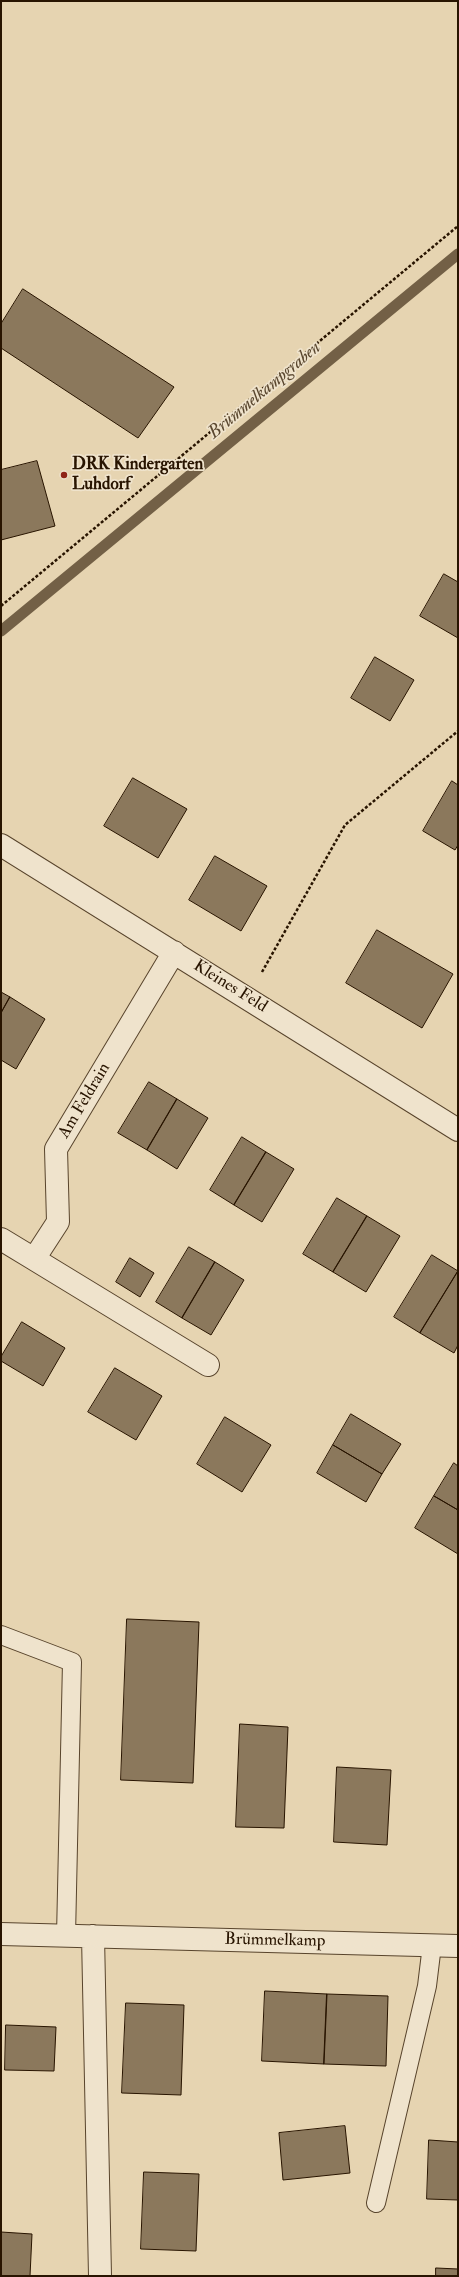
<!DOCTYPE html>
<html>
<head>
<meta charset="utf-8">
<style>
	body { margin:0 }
	#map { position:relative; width:459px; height:2277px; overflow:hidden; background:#e6d4b1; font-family:"IM FELL Double Pica",serif }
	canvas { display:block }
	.frame { position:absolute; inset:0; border:2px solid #281400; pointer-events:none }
</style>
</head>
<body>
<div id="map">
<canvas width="459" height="2277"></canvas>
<div class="frame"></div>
</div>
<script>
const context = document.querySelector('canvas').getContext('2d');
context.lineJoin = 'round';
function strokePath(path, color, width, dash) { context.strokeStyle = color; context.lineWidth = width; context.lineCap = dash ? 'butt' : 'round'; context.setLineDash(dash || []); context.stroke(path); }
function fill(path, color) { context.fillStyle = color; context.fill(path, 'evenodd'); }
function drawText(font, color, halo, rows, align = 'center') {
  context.font = font + ' "IM FELL Double Pica",serif'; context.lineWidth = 3.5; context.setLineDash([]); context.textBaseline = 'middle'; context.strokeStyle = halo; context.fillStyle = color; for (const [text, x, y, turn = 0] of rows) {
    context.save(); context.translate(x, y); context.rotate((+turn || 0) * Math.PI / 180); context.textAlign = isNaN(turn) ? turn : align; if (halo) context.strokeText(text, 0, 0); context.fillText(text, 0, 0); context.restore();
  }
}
strokePath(new Path2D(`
	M1,631L458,254`), '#736046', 11);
const building = new Path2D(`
	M23,289L174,387L138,438L1,348V324Z
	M37,461L55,526L1,540V470Z
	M444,574L458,582V638L420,616Z
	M375,657L414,680L390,721L351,698Z
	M133,778L187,809L158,858L104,826Z
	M452,781L458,785V845L455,850L423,831Z
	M215,856L267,886L241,931L189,900Z
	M377,930L453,974L422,1028L346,983Z
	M1,992L10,997L1,1013Z
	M10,997L45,1019L16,1069L1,1060V1013Z
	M149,1082L177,1099L147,1150L118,1133Z
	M177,1099L208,1118L177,1169L147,1150Z
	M242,1137L266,1152L234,1205L210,1190Z
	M266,1152L294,1169L262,1222L234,1205Z
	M337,1198L367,1216L333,1272L303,1254Z
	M367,1216L400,1236L366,1292L333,1272Z
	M189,1247L215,1262L182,1318L156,1302Z
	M432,1255L458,1271L420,1333L394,1317Z
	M130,1258L154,1273L140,1297L116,1282Z
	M215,1262L244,1280L211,1335L182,1318Z
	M458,1271V1345L454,1353L420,1333Z
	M22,1322L65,1348L43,1386L1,1361V1357Z
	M115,1368L162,1396L136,1440L88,1412Z
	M351,1414L401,1444L382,1474L333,1445Z
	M225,1417L271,1445L242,1492L197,1464Z
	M333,1445L382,1474L366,1502L317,1473Z
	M454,1463L458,1466V1510L434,1496Z
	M434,1496L458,1510V1554L415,1528Z
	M127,1619L199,1622L193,1783L121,1780Z
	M240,1724L288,1727L284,1828L236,1827Z
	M337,1767L391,1770L387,1845L334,1842Z
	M265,1991L327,1994L324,2064L262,2061Z
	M327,1994L388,1996L386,2066L324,2064Z
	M126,2003L184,2005L181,2095L122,2093Z
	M6,2025L56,2027L54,2071L5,2070Z
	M345,2126L350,2173L283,2180L279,2133Z
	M429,2140L458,2142V2200L427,2199Z
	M144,2172L199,2174L196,2251L141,2249Z
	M1,2232L32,2234L30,2276H1Z
	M436,2268L458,2269V2276H436Z`);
fill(building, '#8b785c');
strokePath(building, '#281400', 1);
const service = new Path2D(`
	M1,1635L72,1662L66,1936
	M376,2203L427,1986L432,1945`);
const minor = new Path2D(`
	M1,845L458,1130
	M174,952L56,1149L58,1222L34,1259L208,1365
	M1,1239L34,1259
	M1,1934L458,1946
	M93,1936L100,2276`);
strokePath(service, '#58442c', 20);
strokePath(minor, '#58442c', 24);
strokePath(new Path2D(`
	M1,606L458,226
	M262,972L345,825L458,731`), '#281400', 2.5, [3, 2]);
strokePath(service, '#efe3cc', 18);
strokePath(minor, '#efe3cc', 22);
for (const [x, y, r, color] of [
	[64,475,4,"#8f2418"]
]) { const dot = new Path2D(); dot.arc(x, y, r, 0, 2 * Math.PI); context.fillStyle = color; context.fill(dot); strokePath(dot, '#efe3cc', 1.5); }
drawText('bold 17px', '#281400', '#efe3cc', [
	["DRK Kindergarten",72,465],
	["Luhdorf",72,485]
], 'left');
drawText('17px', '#281400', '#efe3cc', [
	["Kleines Feld",230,987,32],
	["Am Feldrain",85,1101,-59],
	["Brümmelkamp",275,1941,1]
]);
drawText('italic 18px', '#5a472f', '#efe3cc', [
	["Brümmelkampgraben",265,391,-40]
]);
</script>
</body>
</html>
